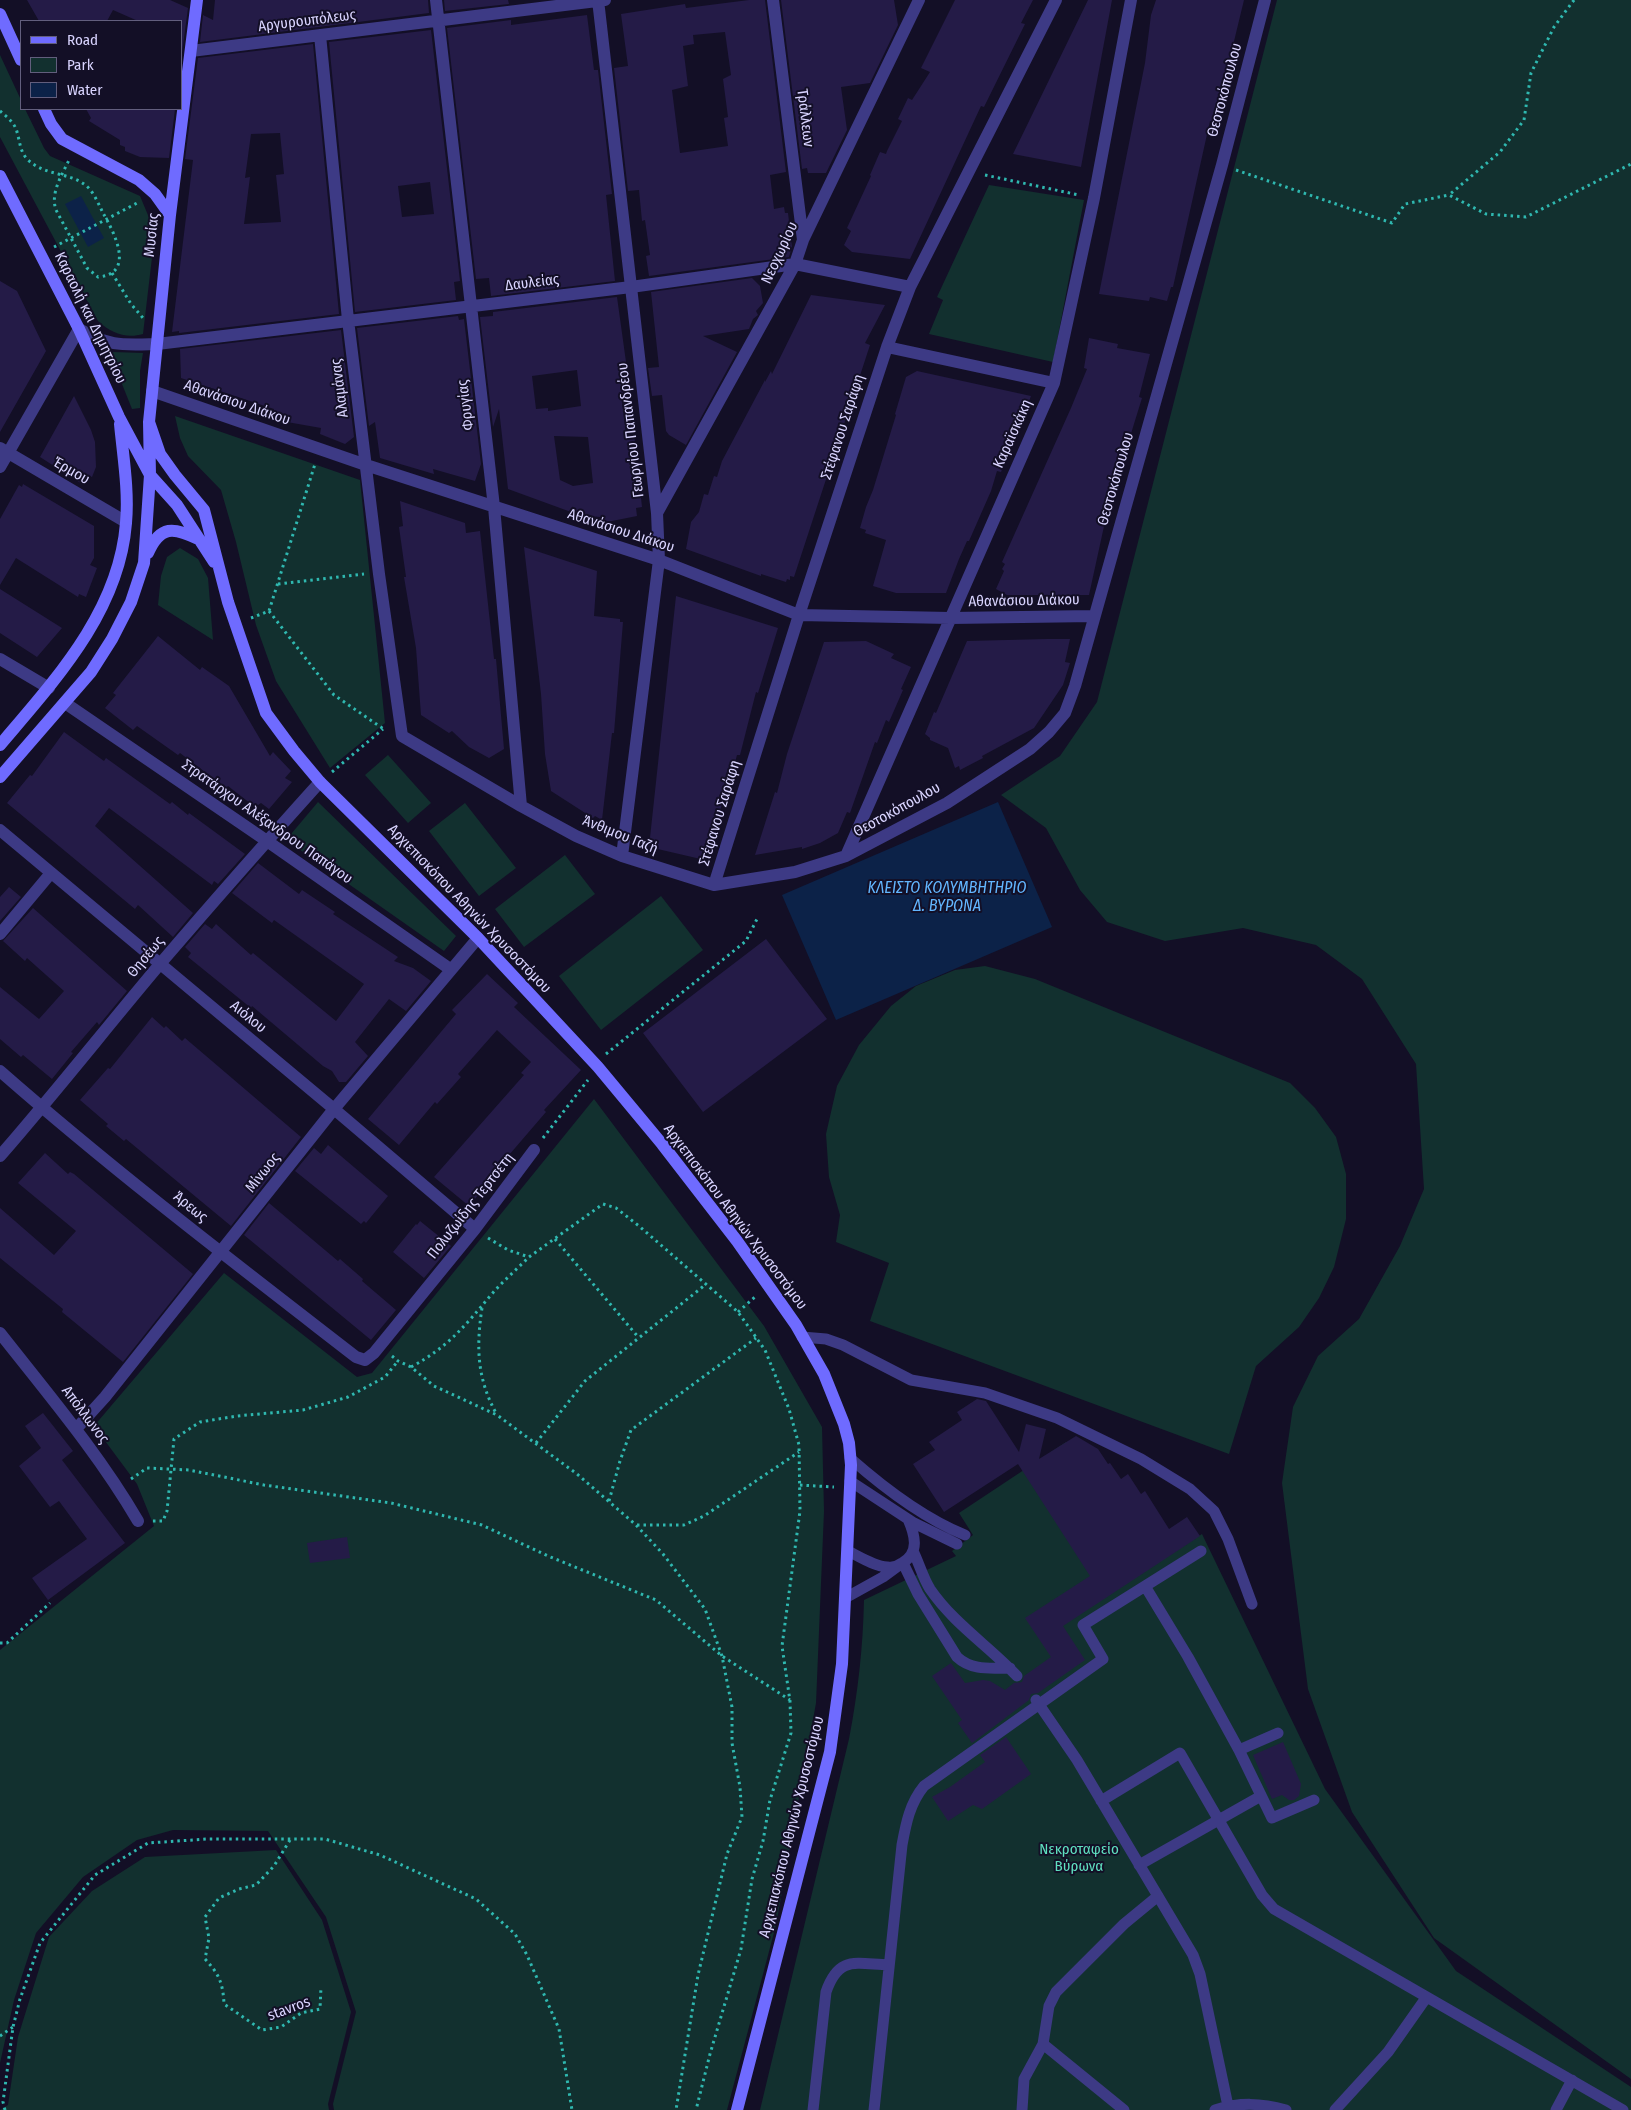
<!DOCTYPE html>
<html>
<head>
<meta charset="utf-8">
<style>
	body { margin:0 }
	#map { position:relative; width:1631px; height:2110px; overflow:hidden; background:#130f26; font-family:"Fira Sans Condensed",sans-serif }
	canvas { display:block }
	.legend { position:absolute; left:20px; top:20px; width:162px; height:90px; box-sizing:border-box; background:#130f26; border:1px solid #625e7d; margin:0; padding:6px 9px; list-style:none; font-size:15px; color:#d9d4ff }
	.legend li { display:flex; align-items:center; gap:10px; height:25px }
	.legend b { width:25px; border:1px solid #625e7d }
</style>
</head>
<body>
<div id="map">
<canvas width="1631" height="2110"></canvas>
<ul class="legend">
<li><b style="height:6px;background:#6f6bff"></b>Road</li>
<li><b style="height:14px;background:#12302f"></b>Park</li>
<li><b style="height:14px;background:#0c2248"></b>Water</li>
</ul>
</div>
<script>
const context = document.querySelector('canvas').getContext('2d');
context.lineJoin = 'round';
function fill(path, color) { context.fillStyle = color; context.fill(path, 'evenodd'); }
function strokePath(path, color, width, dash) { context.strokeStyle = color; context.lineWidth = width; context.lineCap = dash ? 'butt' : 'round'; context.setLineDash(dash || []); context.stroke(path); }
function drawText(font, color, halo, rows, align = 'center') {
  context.font = font + ' "Fira Sans Condensed",sans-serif'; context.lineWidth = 4; context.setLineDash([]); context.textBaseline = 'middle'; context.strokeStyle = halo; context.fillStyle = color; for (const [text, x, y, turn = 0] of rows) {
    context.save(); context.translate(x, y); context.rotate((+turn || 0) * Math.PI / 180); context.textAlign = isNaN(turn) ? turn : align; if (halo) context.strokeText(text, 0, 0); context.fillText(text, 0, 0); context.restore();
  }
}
fill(new Path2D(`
	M1277,0H1631V2079L1434,1938L1352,1812L1308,1689L1282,1483L1293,1407L1318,1356L1359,1319L1400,1246L1424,1189L1416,1064L1362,979L1316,945L1243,928L1165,941L1107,922L1080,890L1046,828L1001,795L1060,756L1097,702Z
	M0,55L21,100V109H25L44,148L50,156L140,196L155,232L143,334C126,339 111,333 98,321L0,137Z
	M989,185L1084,200L1053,362L929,334L943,300L937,297Z
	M113,352L143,353L140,371V408L132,409L110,354Z
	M175,416L360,480L385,723L330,768L276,681L256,625L236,542L221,490L188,456L180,438Z
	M180,548L198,559L208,578L213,640L158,605L161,576L167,557Z
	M388,755L431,803L408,823L365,775Z
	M318,802L456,936L444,951L286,840Z
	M465,803L516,868L479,896L429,831Z
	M565,855L595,894L524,947L495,909Z
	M661,896L703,950L601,1030L559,976Z
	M985,966L1035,979L1290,1083L1315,1108L1336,1137L1346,1174V1219L1334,1267L1319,1298L1299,1327L1256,1366L1229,1454L870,1321L889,1263L836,1242L840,1215L829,1177L826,1134L837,1086L859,1045L891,1006L916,986L955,970Z
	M594,1099L764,1326L822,1427L824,1511L816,1703L776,1925L727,2110H334L333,2104L356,2012L326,1917L268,1831L173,1830L137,1840L83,1877L36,1933L14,2000L0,2063V1650L154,1526L137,1484L94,1426L224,1273L357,1377L372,1373Z
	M1066,1442L1148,1569L1202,1534L1325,1789L1456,1971L1631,2087V2110H760L849,1739C858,1692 863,1647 864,1600L956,1556L952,1551L973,1535L959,1513Z
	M276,1850L322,1920L351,2012L328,2104L329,2110H0L8,2105L18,2037L49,1937L92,1891L145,1857Z`), '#12302f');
fill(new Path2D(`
	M81,196L104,238L88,247L65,204Z
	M998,802L1052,927L836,1020L782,895Z`), '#0c2248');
fill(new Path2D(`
	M27,0H170L188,8L181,60V21H138L113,10L107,21H39Z
	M215,0H428L429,13L200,42L203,15L213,20Z
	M444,0H508L509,4L445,11Z
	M749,0H765L786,172L770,175L774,209L784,207L785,213H788L792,247L789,257L649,276L646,256L650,255L645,220L642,221L639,190L628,191L614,68L628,66L621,14L685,4L686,8ZM725,32L731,75L723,79L728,117L724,118L728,146L680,153L672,90L688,86L683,46L694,44L693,35Z
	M781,0H894L898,25L870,83L841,87L847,130L826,173H808L807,168L802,169Z
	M955,0H1033L1021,23L1025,24L984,107L981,106L910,259L852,252L844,245L851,231L847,228L871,176L870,175L880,152L886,154L887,151L902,121L898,119L908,98L912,100L930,72L921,68Z
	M1088,0H1112L1081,167L1013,154Z
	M1156,0H1244L1220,99H1222L1216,122L1210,121L1173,287H1171L1167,301L1150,297L1149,301L1099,294L1145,63L1151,15Z
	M587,15L594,70H598L612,194L606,195L615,281L491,296L489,278L476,279L447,28L511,20V25Z
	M431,30L460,281L454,282L456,300L355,312L329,42ZM430,182L434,214L402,217L398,186Z
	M313,44L339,314L179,333V331L172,332L193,160L185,159L198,58ZM280,133L284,174L276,175L281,222L244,224L250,177L245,178L251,134Z
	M86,109H175L169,158L140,157L125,151V147L120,145V140L89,121L91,118Z
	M752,278L760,286L763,303L756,311L758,315L753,319L749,329L703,336L737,352L686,445L669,435L666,431L662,395L652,396L648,368L659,367L651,292Z
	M0,281L17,291L46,351L0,432Z
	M811,295L885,305L865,343L870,345L794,577L790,576V580L787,579L786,582L761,574V576L686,549L691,522L699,512L704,494L708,495L714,476L717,477L722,461L765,380V382L771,371L772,374Z
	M617,297L631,398L629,400L622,401L626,433H634L642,507L636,508L637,516L602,523L601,517L582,516L508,489L499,409L493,427L480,317L493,316V312ZM577,370L581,406L548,411V408L536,409L532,376ZM554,436L588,437L593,483L573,486L560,480Z
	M458,316L459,320L464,319L481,464L475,481L433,469L434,474L380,458L375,422L369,426L357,328Z
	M341,330L354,437L345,444L320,434L321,428L287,422V419H281V416L274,415V409L181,378L180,349Z
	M1089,338L1118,344L1117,348L1150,354L1139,397L1142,398L1108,508L1089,595H1007L996,589L1004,571L1002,569L1005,564L1002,562L1071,408L1087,369L1084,368Z
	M917,371L1031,396L1001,472L997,471L991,491L969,541H967L959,559L946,593H896L873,586L886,540L865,533L866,530L860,528L866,507L873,490L896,415L895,414L906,377Z
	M74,396L91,430L95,442L96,467L92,477L87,475L82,484L40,457Z
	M23,484L94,526V558L90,565L97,568L86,597L79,594L78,597L16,558L0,585V519L19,485L22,487Z
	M400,501L465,523L466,533L480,531L494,659H496L504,749L489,758L469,747L452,731L449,733L421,715L416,648L404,577H406L399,527L403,526Z
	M524,547L597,571L594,616L620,619V622H623L614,733H612L602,820L595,816L593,818L551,791L545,754L541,694Z
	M0,589L62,628L37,657L0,633Z
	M676,596L778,628L758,693L756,692L740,755H737L731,778L728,777L716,829L705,860L649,847Z
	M158,636L200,670L202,667L229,686L270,756L273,752L291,771L285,778L292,782L269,809L261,803L255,807L228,786L226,788L180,753L178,755L137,726L133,730L105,708L116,695L113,693Z
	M1047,639H1070L1065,662L1070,663L1063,685L1034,728L982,756L983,758L960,770L959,766L955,768L948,748L930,740V738L925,734L934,712L936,713L967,641Z
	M866,641L894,654L891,658L911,667L901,689L903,690L889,722L886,720L877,743L875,742L850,813L847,812L838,833L820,843L802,849V847L755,855L775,792L777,793L787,754L824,642Z
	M64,732L104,761L106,758L170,804L172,802L188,815L189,813L245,854L218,884L214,881L212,885L109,808L95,826L193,913L173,937L138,905L135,909L7,803L30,775L32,776Z
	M258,863L299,894L302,890L335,912L333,914L398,957L394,961L413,968L431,981L406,1011L389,999L355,1042L368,1056L346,1082H339L332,1071L323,1066L252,1006L251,1008L188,957L191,953L185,947L205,924L212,929L216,924L251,955L253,953L336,1021L364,984L274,920L272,923L232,893Z
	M9,887L21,897L0,921V897Z
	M33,908L127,991L99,1025L97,1022L71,1052L73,1053L52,1079L23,1055L21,1057L0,1039V987L39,1019L64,991L27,958L25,961L3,941Z
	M766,939L827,1019L703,1112L643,1033Z
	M487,974L518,1003L514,1007L581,1070L544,1110L546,1112L497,1169L499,1170L469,1206L434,1177L524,1075L521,1073L531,1062L497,1030L458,1074L461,1077L437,1104L435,1102L399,1145L368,1119L456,1014L452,1010Z
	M152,1017L164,1028L166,1026L182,1041L185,1038L301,1137L231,1226L126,1139L124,1141L106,1126L108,1124L80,1100L108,1068L110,1069Z
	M328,1145L388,1196L366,1223L364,1221L361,1224L295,1171L314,1148L321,1154Z
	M45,1153L68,1174L70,1172L74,1174L193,1274L123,1362L62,1312L63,1309L0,1258V1208L54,1255L76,1231L18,1183Z
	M269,1203L338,1261L340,1259L363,1279L362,1281L396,1310L371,1340L244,1235Z
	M420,1221L451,1246L424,1278L393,1252L416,1224L417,1225Z
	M977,1399L986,1401L1019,1452L1026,1424L1046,1429L1039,1459L1076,1436L1098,1449L1108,1464L1110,1463L1121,1479L1128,1474L1141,1494L1145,1491L1169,1529L1187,1517L1200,1536L1063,1626L1085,1660L1038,1693L1031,1694L1029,1700L972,1743L958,1723L962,1720L932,1676L951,1663L965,1683L983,1680L990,1681L1005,1690L1014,1683L1022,1682L1024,1676L1051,1657L1025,1618L1090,1576L1018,1464L944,1512L913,1464L935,1450L929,1442L962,1420L957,1412Z
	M43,1413L73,1451L62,1460L125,1543L48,1600L32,1578L87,1539L59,1501L50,1507L19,1466L41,1448L25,1426Z
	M347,1537L350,1558L310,1563L307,1543Z
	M1006,1737L1031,1774L982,1809L973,1805L948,1821L932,1797L950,1787L985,1762L980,1755Z
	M1283,1742L1301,1784L1299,1796L1294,1800H1289L1282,1795L1272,1799L1253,1755Z`), '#241b47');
strokePath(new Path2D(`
	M1574,0L1554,27L1531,73L1524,120L1500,152L1449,195L1486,214L1526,217L1631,164
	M0,111C7,117 15,123 17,132C20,142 20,152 28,160C44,175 69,173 84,184C93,190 98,203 103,213C114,232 136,274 98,277L87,268L56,210C50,193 62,175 69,160
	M1236,170L1392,223L1405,204L1449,195
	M985,175L1079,195
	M54,247L139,202
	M112,273L131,304L143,318
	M278,584L364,574
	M269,611L334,695L385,730
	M251,618L269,611L315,464
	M332,772L383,729
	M606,1054L746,941L757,919
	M543,1138L588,1080
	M488,1238L508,1250L529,1257L603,1204L616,1208L639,1226L738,1312L765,1350L789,1409L799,1445L800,1511L782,1646L790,1701L791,1733L770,1800L763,1841L752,1879L741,1949L710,2054L696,2110
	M555,1239L639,1338
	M482,1308C476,1348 477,1379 497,1415
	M738,1312L756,1296
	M392,1356L398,1361L411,1367L434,1386L497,1415L577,1474L636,1525L663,1554L705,1609L722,1656L732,1707V1743L740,1787L742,1817L727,1854L698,1975L676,2110
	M411,1367C448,1347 464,1327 491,1295C502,1282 516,1270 529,1257
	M536,1443L585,1381L705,1285
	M131,1479L147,1468L189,1470L264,1485L391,1503L482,1525L548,1556L656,1600L722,1656L790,1700
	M800,1485L834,1487
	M609,1501L620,1461L631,1430L756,1338
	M153,1521H163L167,1511L174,1439L200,1422L237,1416L303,1410L348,1397L385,1377L398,1361
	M637,1525H684L704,1516L799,1452
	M0,1643H7L50,1603
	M290,1840L274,1866L256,1885L239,1889L219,1898L205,1917L209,1938L205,1959C219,1974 223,1983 224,2004L262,2030L281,2027L301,2013L320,2009L321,1987
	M0,2036L13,2027
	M5,2110L3,2102L13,2027L20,1999L40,1943L95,1875L148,1843L207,1839H325L380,1855L476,1899L515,1934L527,1955L559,2029L572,2110`), '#2fb8b0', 3, [2.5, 4]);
strokePath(new Path2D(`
	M802,1337L826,1339L843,1345L911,1380L985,1393L1057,1418L1141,1459L1190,1489L1214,1511L1228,1539L1252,1604
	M850,1458C884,1488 923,1518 965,1535
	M850,1481L914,1523L957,1544
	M848,1551C860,1557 874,1566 887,1567C892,1568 898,1566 902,1563C920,1553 915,1535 908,1519
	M913,1551C919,1563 923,1578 930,1589C954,1624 989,1646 1017,1676
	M903,1563L918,1594L957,1657C972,1671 991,1668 1010,1668
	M1145,1586L1188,1657L1239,1750L1272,1818L1314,1800
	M847,1597L883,1577L898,1566
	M1036,1700L1077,1760L1193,1955L1200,1974L1228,2106
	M1239,1750L1278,1733
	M1101,1801L1180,1753L1262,1895L1274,1909L1623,2110
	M1139,1865L1261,1796
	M1043,2044L1124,2110
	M813,2110L826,1992C839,1955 856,1964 889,1965
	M874,2110L902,1845C906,1823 910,1803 924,1786L1103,1659L1083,1625L1201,1551
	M1022,2110L1024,2079L1043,2044L1049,2006L1056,1992L1124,1924L1158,1896
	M1215,2110C1240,2102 1261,2103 1286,2110
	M1335,2110L1388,2052L1426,1998
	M1556,2110L1572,2080`), '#3d3a85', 11);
strokePath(new Path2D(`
	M436,0L494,507L521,806
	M598,0L657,513L659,560L622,856
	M773,0L803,240
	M320,35L348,320L379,574L402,736L521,806L576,836L622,856L714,885L795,872L846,856L947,803L1030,749L1049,732L1065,713L1075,686L1222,165L1265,0
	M191,51L605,0
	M887,347L1054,383
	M152,391L366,465L659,560L799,615L950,618L1094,616
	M0,448L126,522
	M0,467L79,329C110,347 122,345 157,344L631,287L795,264L910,287
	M657,513L795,264L803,240L919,0
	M0,659L49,688
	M65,703L267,841L450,969
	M0,830L334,1109L475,1229
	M846,856L1054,383L1094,198L1131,0
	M714,885L799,615L887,347L910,287L1056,0
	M0,934L51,873
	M0,1071C114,1171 236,1264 356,1357L365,1360L374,1353L475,1229L534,1150
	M0,1156C55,1093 106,1028 160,964C213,902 266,842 320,782
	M0,1333C48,1394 99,1454 138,1521
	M76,1429L105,1397L334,1109L478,938`), '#3d3a85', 12);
strokePath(new Path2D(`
	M0,14L21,60
	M44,109L51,124L62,139L139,180L155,194L170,215
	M0,176L79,329L119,417L150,475L177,505L214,562
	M149,422L160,454L175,475L204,510L228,602L266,713L294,751L320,782L478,938L598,1067L662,1144L737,1241L796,1325L824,1374L844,1424L849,1443L851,1465L842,1664L830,1752L737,2110
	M148,553C160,525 174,527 198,539
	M0,745C55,680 119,612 126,523C129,491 123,456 120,424
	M0,777L91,672L112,639L131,602L144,563L150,475L149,422L170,215L197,0`), '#6f6bff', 12);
drawText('15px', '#d9d4ff', '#130f26', [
	["Αργυρουπόλεως",307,21,-7],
	["Θεοτοκόπουλου",1225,90,-75],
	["Τράλλεων",805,118,83],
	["Μυσίας",152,235,-84],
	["Νεοχωρίου",780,253,-65],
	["Δαυλείας",532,283,-7],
	["Καραολή και Δημητρίου",90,318,64],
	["Αλαμάνας",340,388,-97],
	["Αθανάσιου Διάκου",237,403,19],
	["Φρυγίας",466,405,-97],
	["Στέφανου Σαράφη",843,427,-72],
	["Γεωργίου Παπανδρέου",631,430,-97],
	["Καραϊσκάκη",1013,434,-66],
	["Έρμου",71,471,30],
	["Θεοτοκόπουλου",1116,479,-74],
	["Αθανάσιου Διάκου",621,531,18],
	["Αθανάσιου Διάκου",1024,601,-1],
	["Θεοτοκόπουλου",897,810,-29],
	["Στέφανου Σαράφη",720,813,-73],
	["Στρατάρχου Αλέξανδρου Παπάγου",267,822,35],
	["Άνθιμου Γαζή",620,835,22],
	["Αρχιεπισκόπου Αθηνών Χρυσοστόμου",469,909,46],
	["Θησέως",146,957,-50],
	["Αιόλου",248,1017,39],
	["Μίνωος",263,1173,-52],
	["Πολυζωίδης Τερτσέτη",471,1206,-52],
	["Άρεως",190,1207,39],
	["Αρχιεπισκόπου Αθηνών Χρυσοστόμου",735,1217,53],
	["Απόλλωνος",85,1415,53],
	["Αρχιεπισκόπου Αθηνών Χρυσοστόμου",792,1827,-76],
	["stavros",289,2009,-20]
]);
drawText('15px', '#5fe0c0', '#130f26', [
	["Νεκροταφείο",1079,1850],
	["Βύρωνα",1079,1867]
]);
drawText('italic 16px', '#62b6ff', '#130f26', [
	["ΚΛΕΙΣΤΟ ΚΟΛΥΜΒΗΤΗΡΙΟ",947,889],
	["Δ. ΒΥΡΩΝΑ",947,907]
]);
</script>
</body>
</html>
